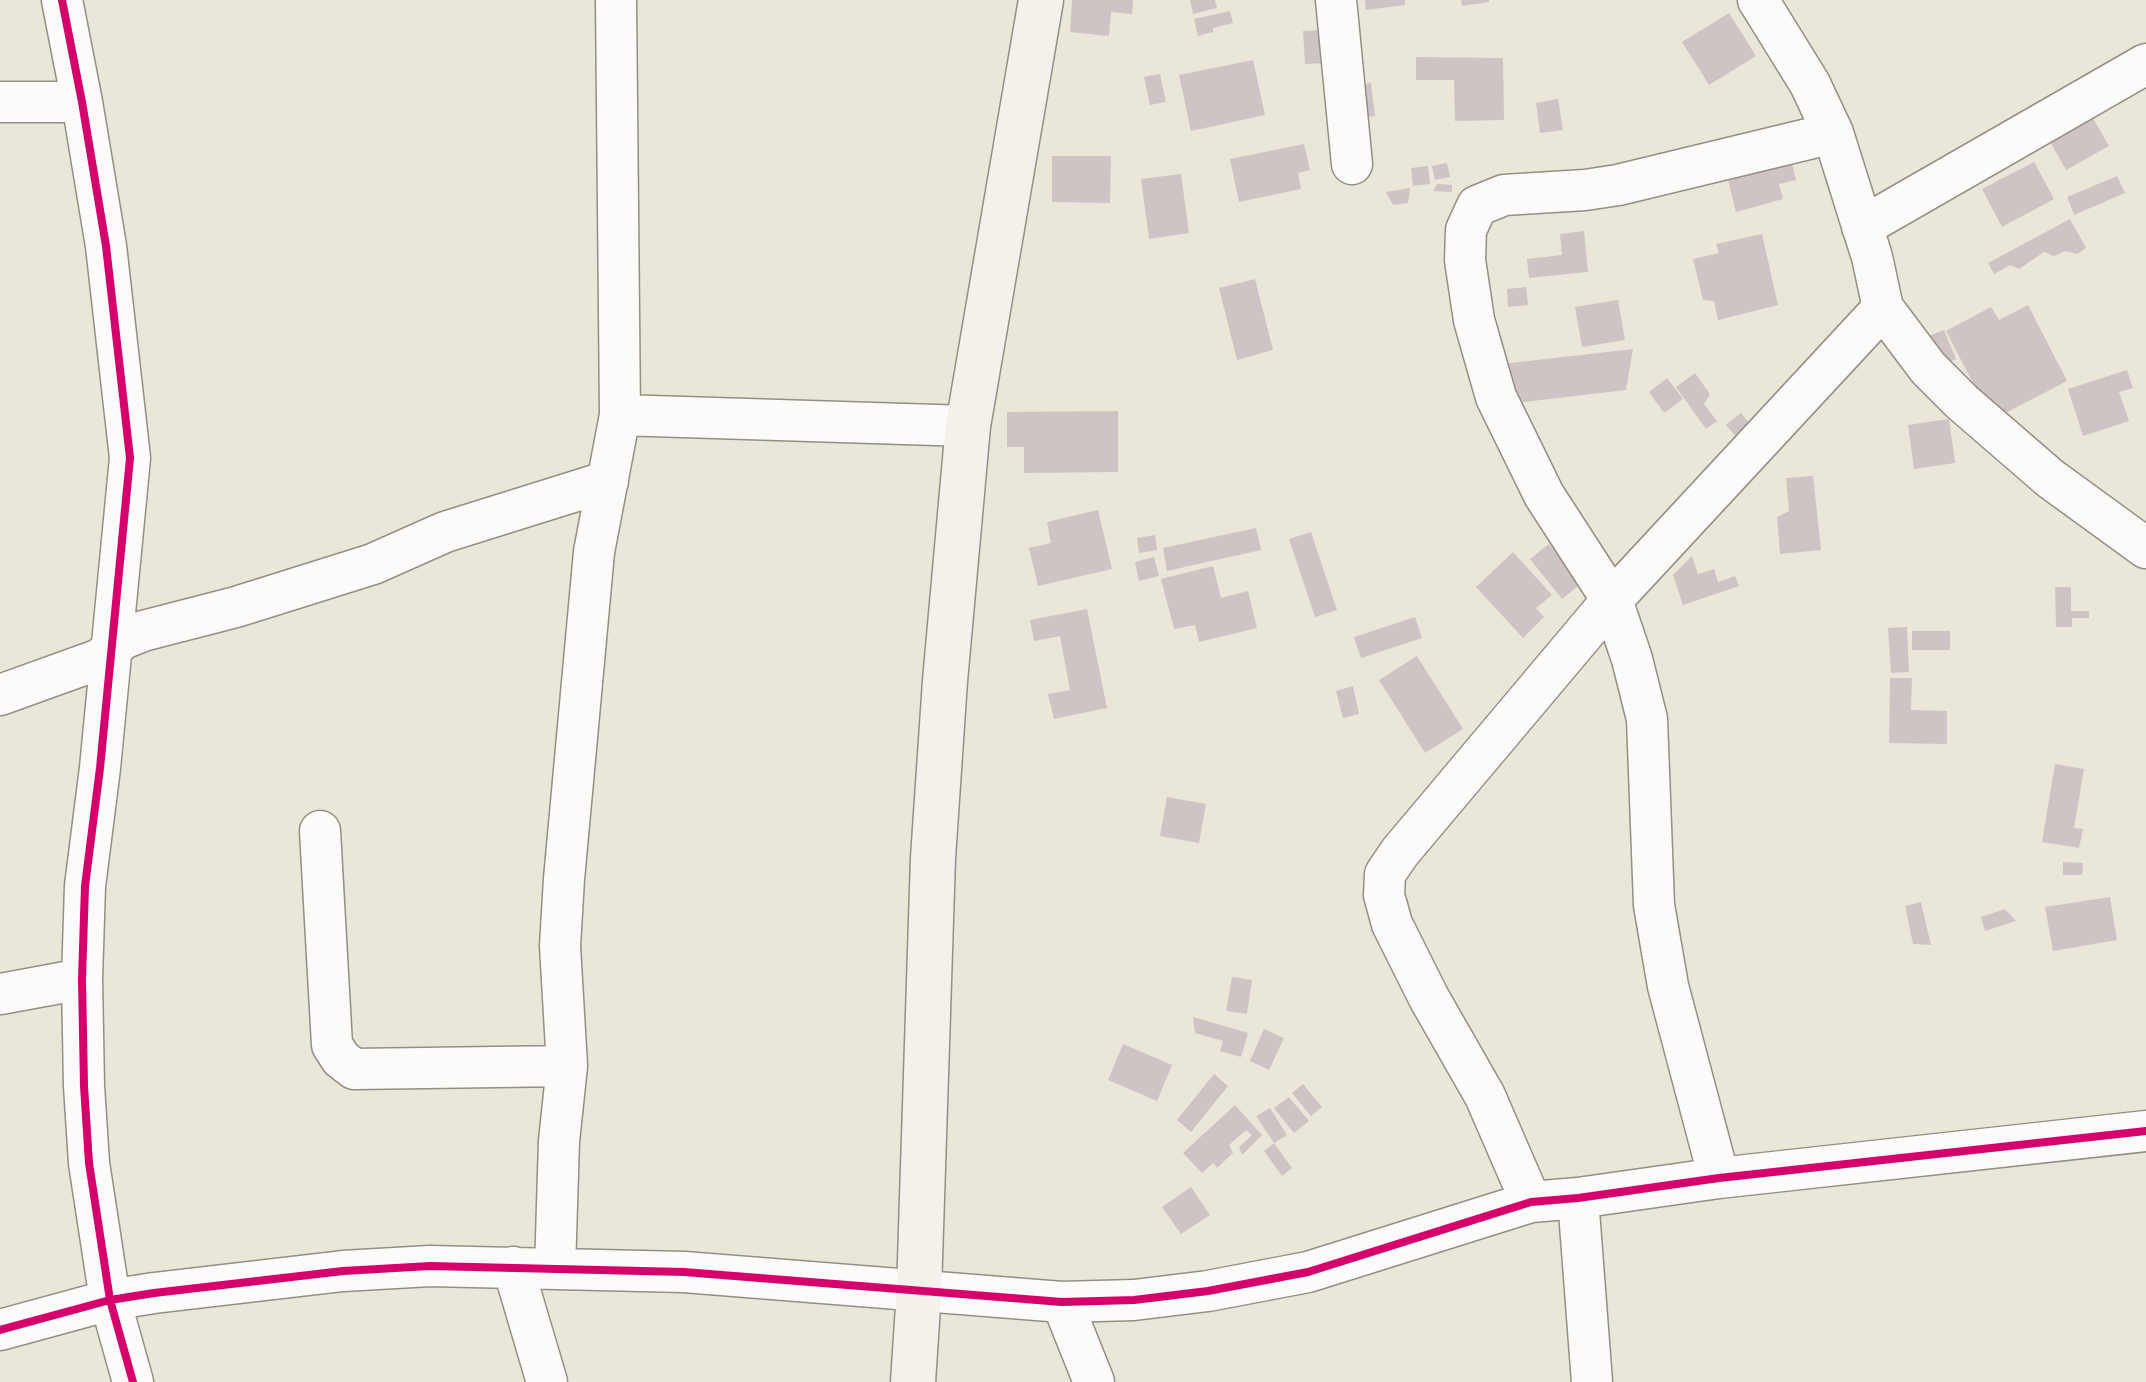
<!DOCTYPE html>
<html>
<head>
<meta charset="utf-8">
<style>
	body { margin:0 }
	canvas { display:block; background:#eae6da }
</style>
</head>
<body>
<canvas width="2146" height="1382"></canvas>
<script>
const context = document.querySelector('canvas').getContext('2d');
context.lineJoin = 'round';
function fill(path, color) { context.fillStyle = color; context.fill(path, 'evenodd'); }
function strokePath(path, color, width, dash) { context.strokeStyle = color; context.lineWidth = width; context.lineCap = dash ? 'butt' : 'round'; context.setLineDash(dash || []); context.stroke(path); }
fill(new Path2D(`
	M1072,0H1133L1132,14L1111,12L1109,36L1070,32Z
	M1190,0H1215L1217,8L1193,14Z
	M1365,0H1405V5L1366,10Z
	M1461,0H1489V2L1462,6Z
	M1230,11L1233,23L1213,28V32L1198,36L1194,19Z
	M1729,13L1756,56L1709,85L1682,42Z
	M1325,30L1326,63L1305,64L1303,31Z
	M1416,57L1503,58L1504,120L1455,121L1454,80H1416Z
	M1253,60L1265,115L1191,131L1179,75Z
	M1160,74L1166,102L1150,105L1144,77Z
	M1371,83L1375,116L1353,118L1350,86Z
	M1558,99L1563,130L1540,133L1536,103Z
	M2089,111L2109,146L2066,170L2047,136Z
	M1304,144L1310,170L1298,173L1301,189L1239,202L1230,159Z
	M1052,156H1111L1110,203L1052,202Z
	M1791,159L1796,180L1779,184L1783,199L1736,212L1728,180L1727,166Z
	M2034,162L2054,199L2002,227L1982,189Z
	M1447,163L1450,177L1435,180L1432,166Z
	M1428,166L1430,184L1413,186L1411,168Z
	M1181,174L1189,233L1149,239L1141,179Z
	M2117,176L2125,193L2074,215L2067,197Z
	M1437,184L1452,185V192L1433,191Z
	M1410,188L1408,203L1393,205L1386,192Z
	M2070,219L2086,248L2077,254L2065,251L2054,256L2044,252L2019,269L2010,265L1994,274L1988,263Z
	M1584,231L1588,272L1529,278L1527,259L1562,255L1560,234Z
	M1762,234L1778,305L1718,320L1714,301L1703,300L1693,259L1719,253L1716,244Z
	M1255,279L1273,350L1237,360L1219,288Z
	M1526,287L1528,305L1508,307L1507,289Z
	M1618,300L1625,340L1582,347L1575,307Z
	M2028,305L2067,381L1992,420L1946,331L1991,307L1999,320Z
	M1944,330L1956,359L1938,367L1926,337Z
	M1633,349L1626,390L1507,404L1502,364Z
	M2127,370L2133,388L2119,392L2129,421L2083,436L2068,389Z
	M1695,373L1710,394L1704,404L1717,421L1706,429L1676,387Z
	M1667,378L1683,399L1664,413L1649,392Z
	M1118,411V472L1024,473V447H1007V412Z
	M1741,413L1752,427L1738,439L1726,425Z
	M1949,419L1955,463L1914,469L1908,425Z
	M1813,476L1821,550L1780,554L1777,517L1789,511L1786,478Z
	M1098,510L1112,569L1038,586L1029,548L1051,543L1047,522Z
	M1256,528L1261,550L1167,571L1163,548Z
	M1311,532L1337,610L1315,617L1289,539Z
	M1155,535L1157,550L1139,553L1137,538Z
	M1549,544L1581,584L1562,599L1530,559Z
	M1513,552L1552,595L1536,608L1544,617L1523,638L1476,587Z
	M1692,556L1698,574L1714,569L1718,582L1735,576L1739,586L1683,605L1673,575Z
	M1154,557L1159,576L1139,581L1135,562Z
	M1213,566L1221,598L1248,591L1257,628L1199,642L1195,625L1174,629L1161,579Z
	M2055,587H2071V611H2089V618H2072V627H2056Z
	M1087,609L1107,708L1054,719L1048,694L1070,690L1060,636L1034,641L1030,620Z
	M1415,617L1422,638L1361,658L1354,637Z
	M1907,627L1909,672L1891,673L1888,628Z
	M1912,631H1950V650H1912Z
	M1417,656L1463,729L1425,753L1379,680Z
	M1890,678H1912L1911,710L1947,711V744L1889,743Z
	M1353,686L1359,714L1343,718L1336,691Z
	M2055,764L2084,769L2074,828L2083,829L2079,848L2042,842Z
	M1167,797L1206,804L1199,843L1160,836Z
	M2063,862L2083,863L2082,875H2063Z
	M2110,897L2117,940L2053,951L2045,907Z
	M1921,902L1931,945L1913,944L1905,906Z
	M2005,909L2016,921L1985,931L1981,917Z
	M1232,977L1252,980L1247,1014L1226,1011Z
	M1193,1017L1248,1033L1241,1057L1220,1051L1223,1041L1195,1033Z
	M1264,1029L1284,1038L1269,1070L1250,1061Z
	M1123,1044L1172,1065L1157,1101L1108,1080Z
	M1214,1074L1228,1086L1191,1132L1177,1120Z
	M1303,1084L1322,1107L1311,1116L1292,1093Z
	M1289,1097L1309,1121L1294,1133L1274,1108Z
	M1235,1105L1262,1135L1242,1155L1239,1147L1252,1135L1246,1130L1229,1145L1233,1153L1217,1168L1213,1163L1202,1173L1183,1153Z
	M1270,1108L1287,1135L1274,1143L1256,1116Z
	M1274,1143L1292,1168L1282,1176L1264,1151Z
	M1191,1187L1210,1215L1181,1234L1162,1207Z`), '#cfc4c4');
const street = new Path2D(`
	M62,0L82,102L106,246L130,458L100,768L85,886L82,979L84,1086L89,1163L110,1300L133,1382
	M1336,0L1352,164
	M1758,0L1810,84L1833,133L1872,257L1883,308L1928,368L1962,402L2051,479L2146,548
	M0,102H82
	M1862,227L2146,64
	M620,415L968,426
	M0,695L100,659L123,639L143,631L236,607L373,564L445,532L608,481
	M320,831L332,1045L341,1059L354,1069L567,1066
	M0,994L82,979
	M1719,1178L1668,986L1654,905L1647,719L1632,659L1612,600L1544,495L1496,397L1474,320L1465,260L1466,230L1477,206L1504,195L1585,190L1618,185L1833,133
	M1578,1198L1592,1382
	M1531,1202L1485,1096L1429,998L1392,924L1384,895L1385,874L1400,852L1612,600L1883,308
	M513,1267L547,1382
	M555,1269L559,1141L567,1066L560,946L564,879L594,552L620,415L616,0
	M1062,1302L1094,1382
	M0,1330L110,1300L154,1293L343,1271L430,1266L684,1272L1062,1302L1134,1300L1208,1291L1308,1272L1531,1202L1578,1198L1719,1178L2146,1131`);
const secondary = new Path2D(`
	M913,1382L919,1291L933,858L945,681L968,426L1041,0`);
strokePath(street, '#948f86', 43);
strokePath(secondary, '#948f86', 47);
strokePath(street, '#fcfbf9', 40);
strokePath(secondary, '#f4f1eb', 44);
strokePath(new Path2D(`
	M62,0L82,102L106,246L130,458L100,768L85,886L82,979L84,1086L89,1163L110,1300L133,1382
	M0,1330L110,1300L154,1293L343,1271L430,1266L684,1272L1062,1302L1134,1300L1208,1291L1308,1272L1531,1202L1578,1198L1719,1178L2146,1131`), '#d6006c', 8);
</script>
</body>
</html>
